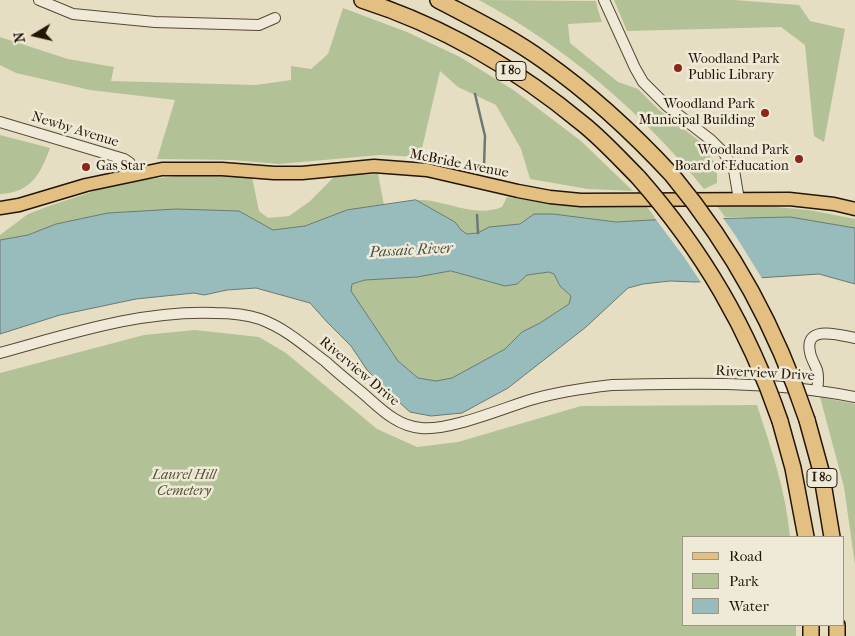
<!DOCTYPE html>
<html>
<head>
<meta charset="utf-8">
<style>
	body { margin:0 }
	#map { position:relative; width:855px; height:636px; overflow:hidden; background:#e6dec2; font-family:"IM FELL French Canon",serif }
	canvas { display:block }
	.legend { position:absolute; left:682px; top:536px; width:162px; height:90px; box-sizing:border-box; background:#efead7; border:1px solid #9e9584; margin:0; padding:6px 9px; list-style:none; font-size:15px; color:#241607 }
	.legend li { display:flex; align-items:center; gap:10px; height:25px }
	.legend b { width:25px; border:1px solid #9e9584 }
	.north { position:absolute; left:10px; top:10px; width:50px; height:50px; -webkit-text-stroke:4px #efead7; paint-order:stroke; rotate:261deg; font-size:14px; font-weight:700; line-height:20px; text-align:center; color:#241607 }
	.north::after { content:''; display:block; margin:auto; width:18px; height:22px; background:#241607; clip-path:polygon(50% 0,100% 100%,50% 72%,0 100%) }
</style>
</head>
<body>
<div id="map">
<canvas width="855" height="636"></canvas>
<ul class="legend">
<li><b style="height:6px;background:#e3bf81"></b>Road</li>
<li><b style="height:14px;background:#b2c296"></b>Park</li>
<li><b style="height:14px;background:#98bbbb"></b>Water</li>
</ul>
<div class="north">N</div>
</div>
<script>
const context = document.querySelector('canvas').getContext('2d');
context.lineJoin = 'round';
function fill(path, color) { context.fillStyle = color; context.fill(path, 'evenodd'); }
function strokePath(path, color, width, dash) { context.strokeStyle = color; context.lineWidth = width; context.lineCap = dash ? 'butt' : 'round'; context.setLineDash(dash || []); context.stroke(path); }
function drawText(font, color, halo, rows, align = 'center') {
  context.font = font + ' "IM FELL French Canon",serif'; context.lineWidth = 5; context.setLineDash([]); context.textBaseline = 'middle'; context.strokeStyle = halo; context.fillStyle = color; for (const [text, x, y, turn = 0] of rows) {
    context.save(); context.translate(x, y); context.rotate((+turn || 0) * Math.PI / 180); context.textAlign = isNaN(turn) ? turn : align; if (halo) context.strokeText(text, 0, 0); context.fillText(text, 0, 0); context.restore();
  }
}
fill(new Path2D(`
	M479,0L596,1L598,10L602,22L568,24L570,43L618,82L638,89L659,110L698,140L717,166V183L704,189C644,114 563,45 479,0Z
	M614,0H734L799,5L810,21L845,29L824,142L814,136L805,45L781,27L627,31Z
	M343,8L407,32L460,57L515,91L581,141L633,191L588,189L530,179L521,149L496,105L458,87L440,71L420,157L380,155L279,164L232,160L157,159L175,100L90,90L16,73L0,65V37L68,59L114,67L111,81L256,85L291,80V66L311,69L328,54Z
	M0,135L50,148C41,173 31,193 0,194Z
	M378,174L384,205L347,210L305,226L273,230L239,211L176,209L108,213L56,224L28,235L0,240V235L28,214L49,206L103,188L140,180L187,175L252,177L259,211L268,218L289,216L309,202L335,176Z
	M507,197L579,207H647L657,220L616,222L553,214H534L520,224L489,227L478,233L467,234L461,230L455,222L416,200C423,200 430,200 436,202C457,206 481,216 502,207Z
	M755,205L809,210L855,219V228L790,217H725L717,206Z
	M451,271L505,286L517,284L527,275L549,272L554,274L560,286L571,296L569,304L540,323L522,332L505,349L452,378L436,381L418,378L398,361L351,291L352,284L365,280L417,277Z
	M195,330L259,337L286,353L377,429L417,447L458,442L581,406L757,405C771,448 786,491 790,537H684V625H796V636H0V373L144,335Z
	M820,397L855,404V565L844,487Z`), '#b2c296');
const water = new Path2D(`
	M416,200L455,222L461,230L467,234L478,233L489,227L520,224L534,214H553L616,222L652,220L790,217L855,228V284L819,274L696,282L670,281L643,284L628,288L586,327L508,388L462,413L431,416L410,412L389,393L367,370L351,346L327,322L310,303L256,288L227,290L204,295L194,293L136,299L60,315L0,334V240L28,235L56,224L108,213L176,209L239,211L273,230L305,226L347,210ZM451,271L505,286L517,284L527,275L549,272L554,274L560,286L571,296L569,304L540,323L522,332L505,349L452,378L436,381L418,378L398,361L351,291L352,284L365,280L417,277Z`);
fill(water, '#98bbbb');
strokePath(water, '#6a7973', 1);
fill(new Path2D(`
	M721,215L737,238L763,280L702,284L684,257L654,217Z`), '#e6dec2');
strokePath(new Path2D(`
	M475,94L485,136L484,166
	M477,215L478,233`), '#6a7973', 2.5);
const minor = new Path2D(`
	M39,0L73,14L155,22L259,25L275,18
	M604,0L635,68L643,82L667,106L711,140L724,153L734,170L739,200
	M0,122L124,159L130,163L133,174
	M0,353C70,334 141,310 215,313C230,313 245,314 260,319C285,328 305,346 326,362C339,374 353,385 366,396C383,411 398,426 421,428C449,431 501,409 530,400C557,392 584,388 612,385C693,383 775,381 855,397
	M817,390C818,384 819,377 817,370C815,364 811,359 810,352C804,324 840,335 855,338`);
const major = new Path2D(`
	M0,208L19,205L86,185L162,169H222L274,173H302L374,166L427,170L518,191L550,197L581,200L789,199L834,204L855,209`);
const highway = new Path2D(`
	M362,0C443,26 518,70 583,124C603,140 620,159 638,177
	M438,0C474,19 511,37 544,61C591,94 633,133 672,175
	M807,420L821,471L832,537
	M780,421L793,468L806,537
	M811,636V625
	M837,636V625`);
strokePath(minor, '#544836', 12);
strokePath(major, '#241607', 15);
strokePath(highway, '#241607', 18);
strokePath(minor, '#efead7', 10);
strokePath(major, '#e3bf81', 12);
strokePath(highway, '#e3bf81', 15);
const highwayBridge = new Path2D(`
	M672,175C734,250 776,328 807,420
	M638,177C703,251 748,328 780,421`);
strokePath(highwayBridge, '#241607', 18, []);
strokePath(highwayBridge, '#e3bf81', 15);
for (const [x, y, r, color] of [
	[678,68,5,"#8f2418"],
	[765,113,5,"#8f2418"],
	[799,159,5,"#8f2418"],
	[86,167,5,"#8f2418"]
]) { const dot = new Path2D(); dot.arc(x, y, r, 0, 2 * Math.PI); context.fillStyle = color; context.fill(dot); strokePath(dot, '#efead7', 2); }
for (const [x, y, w] of [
	[511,71,30],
	[822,478,30]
]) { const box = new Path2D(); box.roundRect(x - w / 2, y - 9.5, w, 19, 4); context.fillStyle = '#efead7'; context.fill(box); strokePath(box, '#241607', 1); }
drawText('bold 12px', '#241607', null, [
	["I 80",511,71],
	["I 80",822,478]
]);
drawText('14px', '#241607', '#efead7', [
	["Woodland Park",688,60],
	["Public Library",688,76],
	["Woodland Park",755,105,"right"],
	["Municipal Building",755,121,"right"],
	["Woodland Park",789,151,"right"],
	["Board of Education",789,167,"right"],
	["Gas Star",96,167]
], 'left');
drawText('14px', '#241607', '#efead7', [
	["Newby Avenue",75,130,17],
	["McBride Avenue",459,164,11],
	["Riverview Drive",359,372,40],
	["Riverview Drive",765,374,3]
]);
drawText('italic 14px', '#565239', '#efead7', [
	["Laurel Hill",184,476],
	["Cemetery",184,492]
]);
drawText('italic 15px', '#4d5046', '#efead7', [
	["Passaic River",411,251,-3]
]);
</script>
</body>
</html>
